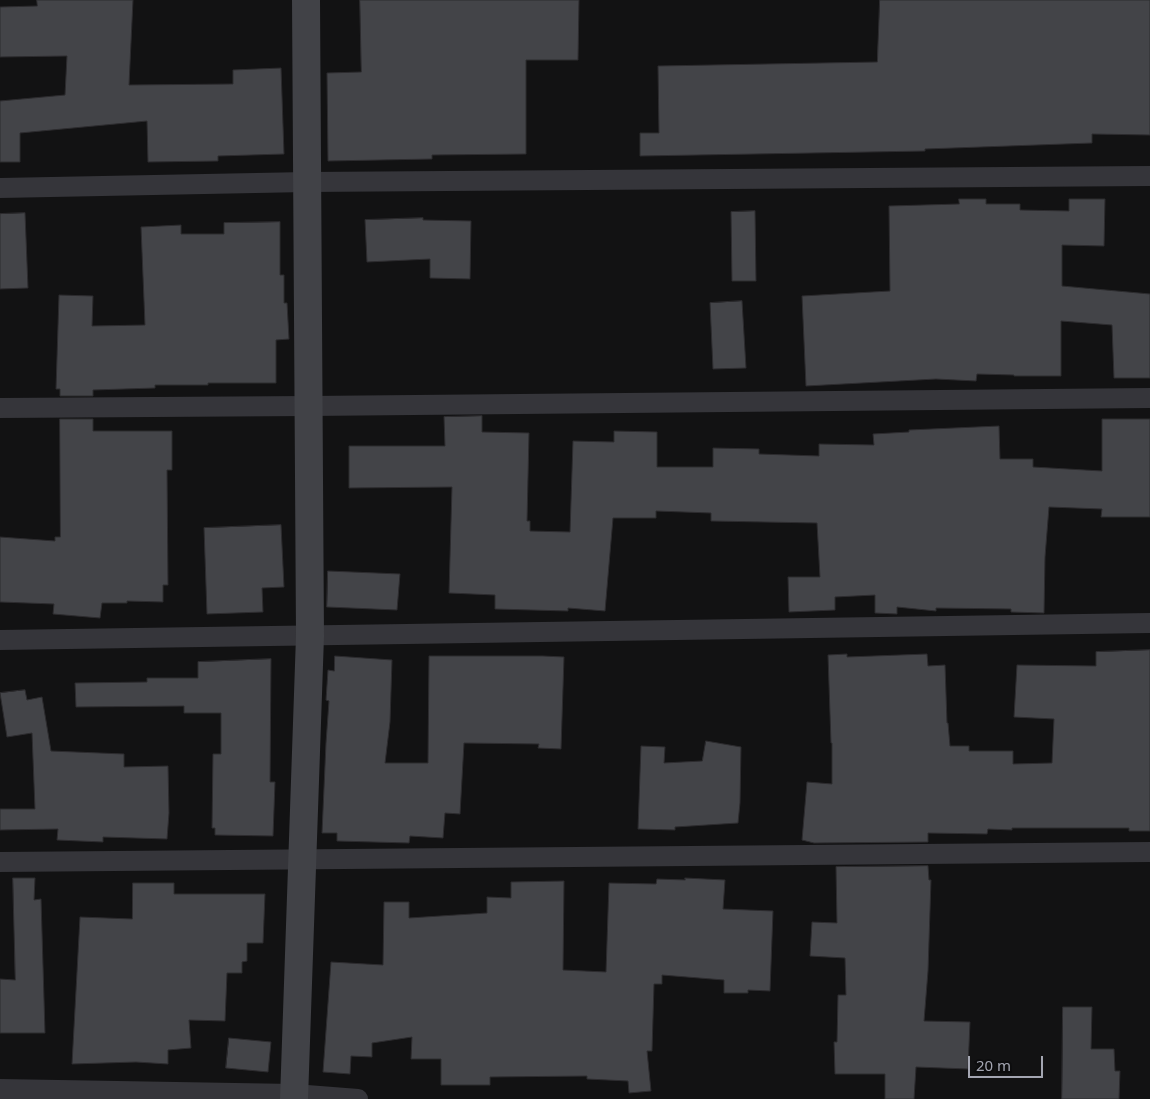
<!DOCTYPE html>
<html>
<head>
<meta charset="utf-8">
<style>
	body { margin:0 }
	#map { position:relative; width:1150px; height:1099px; overflow:hidden; background:#121213; font-family:"Noto Sans",sans-serif }
	canvas { display:block }
	.scale { position:absolute; left:968px; top:1056px; width:75px; height:22px; box-sizing:border-box; border:2px solid #a4a6b2; border-top:0; padding-left:6px; font-size:15px; line-height:18px; white-space:nowrap; color:#a4a6b2; -webkit-text-stroke:4px #0d0d0e; paint-order:stroke }
</style>
</head>
<body>
<div id="map">
<canvas width="1150" height="1099"></canvas>
<div class="scale">20 m</div>
</div>
<script>
const context = document.querySelector('canvas').getContext('2d');
context.lineJoin = 'round';
function fill(path, color) { context.fillStyle = color; context.fill(path, 'evenodd'); }
function strokePath(path, color, width, dash) { context.strokeStyle = color; context.lineWidth = width; context.lineCap = dash ? 'butt' : 'round'; context.setLineDash(dash || []); context.stroke(path); }
const building = new Path2D(`
	M37,0H133L129,85L233,84V70L281,68L284,154L218,156V161L148,162L147,121L20,133V162H0V101L65,95L67,56L0,57V7L37,6Z
	M360,0H579L578,60H526V154L432,155V159L328,161L327,73L361,72Z
	M880,0H1150V135L1092,134V143L925,149V151L640,156V133H659L658,66L877,62Z
	M959,199H986V204H1020V210L1069,211V199H1105L1104,246L1062,245V286L1150,294V378H1114L1112,325L1061,321V376H1014V375L977,374L976,381L936,379L806,386L802,296L890,291L889,206L959,204Z
	M755,211L756,281H732L731,212Z
	M25,213L28,288L0,289V214Z
	M423,218V220L471,221L470,279L430,278V259L367,262L365,220Z
	M280,222V275H284V303H287L289,339L276,340V383H208V385H155V388L93,390V396H60V389H56L59,295L93,296L92,326L145,325L141,227L181,225V234H224V223Z
	M742,301L746,368L713,369L710,303Z
	M482,416V432L529,433L527,521H530V531L570,532L573,441L614,442V431L657,432V467H713V448L759,449V454L819,456V444L874,445L873,434L909,432V430L999,426L1000,459H1033V467L1102,471V419H1150V517H1101L1102,509L1049,507L1045,557L1044,613L1011,612V609L936,608V611L897,607V614L875,613V595L835,597V610L789,612L788,577H820L817,523L711,521V513L656,511V518H613L605,611L568,608V611L495,609V595L449,593L452,487L349,488V446H445L444,417Z
	M60,419H93V431H172V470H167L168,585H163V602L127,601V603H102L100,618L53,614L54,604L0,602V537L55,541V537H60Z
	M281,525L284,587L262,588L263,612L207,614L204,528Z
	M328,571L400,574L397,610L327,607Z
	M1150,650V831H1129V828H1012V830L988,829L987,834L928,833V842L814,843L802,840L807,782L832,784V743H831L828,655L847,654V657L927,654L928,666L945,665L947,723H948L950,746H969V751H1013V764L1052,763L1054,719L1014,717L1017,665L1096,666V652Z
	M335,656L392,660L390,722L385,763H428L429,656H543L564,657L561,749L538,748L539,744L464,743L460,814L445,813L443,838L410,836L409,843L337,841V833H322L326,743L329,701L326,700L328,670L334,671Z
	M271,659L270,782H275L273,836L215,835V828H212L213,754H221V713H184V706L76,707L75,683L147,682V678H198V662Z
	M25,690L27,700L42,697L51,751L124,754V767L168,766L169,813L167,839L103,837V842L57,840L58,829L0,830V809H35L32,733L7,737L0,693Z
	M706,741L741,747L740,803L738,823L675,827V830L638,829L641,746L665,747L664,763L702,761Z
	M928,866L929,880H931L928,971L924,1021L970,1022L968,1069L916,1067L914,1099H885V1074H835L834,1042H837L838,995H846L845,958L810,956L812,922L837,923L836,867Z
	M13,878H35L34,900L41,899L45,1033H0V979L15,980Z
	M685,878L725,880L723,909L773,911L770,991L748,990V993H724V980L662,975V984H654L652,1051H647L651,1091L629,1093L628,1081L587,1079V1076L490,1077V1085H441V1059H411L412,1037L372,1043V1057L351,1056L350,1074L323,1072L331,962L383,965L384,902H409V918L487,913V897L511,898V882L564,881L563,970L606,972L609,883L656,884L657,879L685,880Z
	M133,883H174V894H265L263,943H247V961L242,962V973H227L225,1021L189,1020L191,1048L168,1050V1064L136,1062L72,1064L80,917L132,919Z
	M1063,1007H1092L1091,1049H1114L1115,1071H1120L1119,1099H1062Z
	M229,1038L271,1042L268,1072L226,1068Z`);
fill(building, '#434448');
strokePath(building, '#2d2c2f', 1);
strokePath(new Path2D(`
	M0,188L307,182L1150,176
	M0,408L309,406L1150,398
	M0,640L1150,623
	M0,862L1150,852
	M0,1089L294,1094L358,1099`), '#35353a', 20);
strokePath(new Path2D(`
	M294,1099L310,636L306,0`), '#414247', 28);
</script>
</body>
</html>
